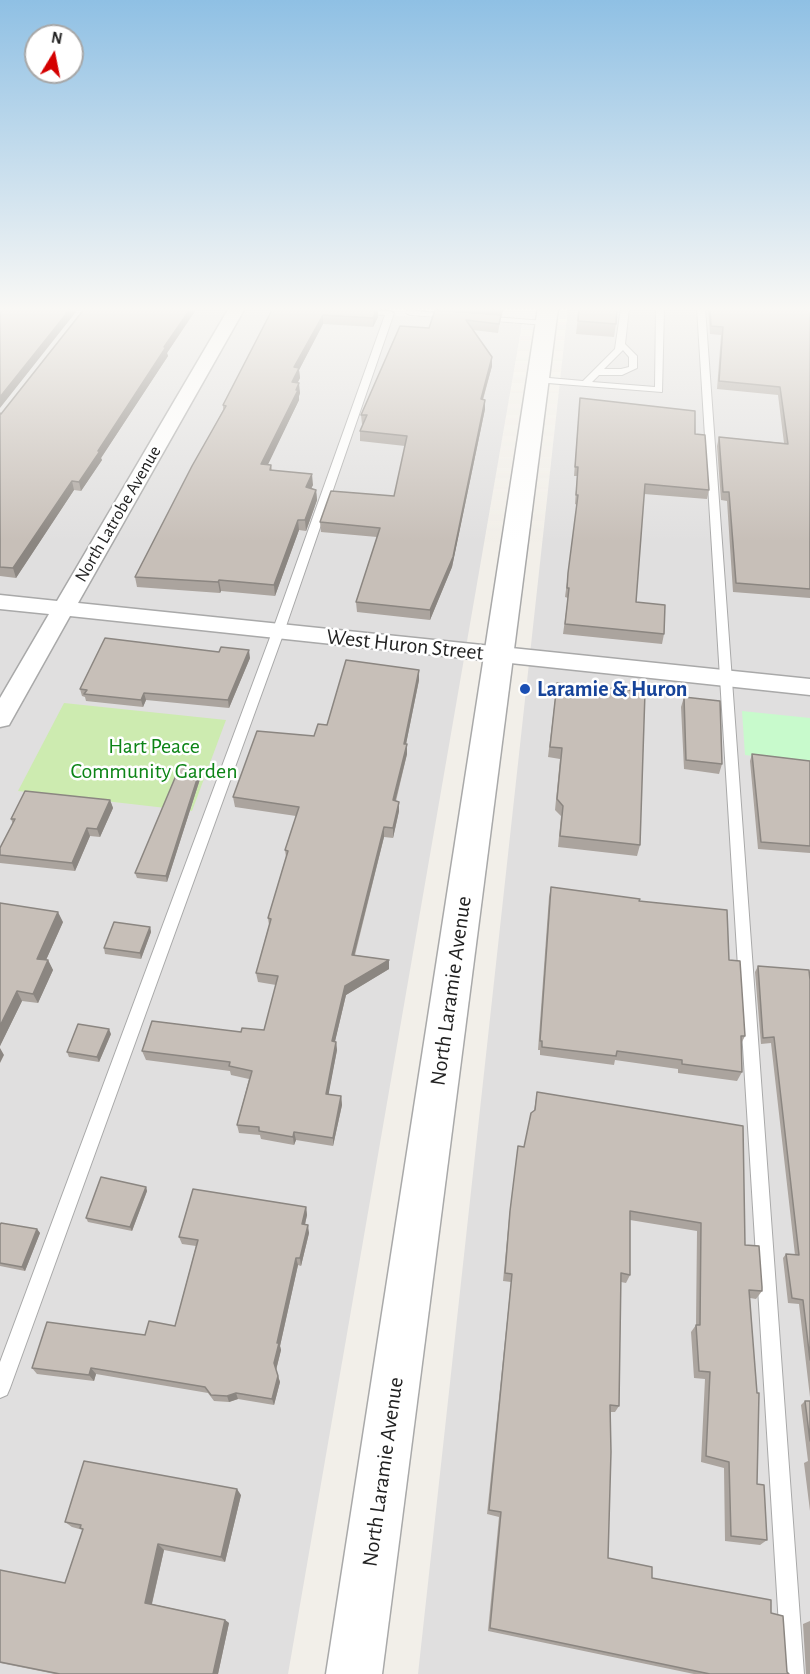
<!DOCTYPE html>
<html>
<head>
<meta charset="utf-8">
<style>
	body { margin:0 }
	#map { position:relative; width:810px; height:1674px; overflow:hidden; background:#f2efe9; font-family:"Alegreya Sans",sans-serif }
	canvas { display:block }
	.north { position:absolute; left:24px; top:24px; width:60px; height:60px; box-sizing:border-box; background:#fff; border:2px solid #a7a7a7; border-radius:50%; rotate:10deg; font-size:16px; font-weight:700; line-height:24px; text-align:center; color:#222 }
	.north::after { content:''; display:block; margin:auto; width:21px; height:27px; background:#d40000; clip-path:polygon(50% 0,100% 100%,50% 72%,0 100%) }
</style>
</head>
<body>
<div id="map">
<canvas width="810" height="1674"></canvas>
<div class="north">N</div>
</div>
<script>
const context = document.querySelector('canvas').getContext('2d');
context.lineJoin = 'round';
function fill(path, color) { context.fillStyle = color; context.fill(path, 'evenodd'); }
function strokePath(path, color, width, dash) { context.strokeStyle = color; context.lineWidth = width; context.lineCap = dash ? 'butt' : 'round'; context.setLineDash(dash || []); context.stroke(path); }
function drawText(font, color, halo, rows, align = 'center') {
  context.font = font + ' "Alegreya Sans",sans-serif'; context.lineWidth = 5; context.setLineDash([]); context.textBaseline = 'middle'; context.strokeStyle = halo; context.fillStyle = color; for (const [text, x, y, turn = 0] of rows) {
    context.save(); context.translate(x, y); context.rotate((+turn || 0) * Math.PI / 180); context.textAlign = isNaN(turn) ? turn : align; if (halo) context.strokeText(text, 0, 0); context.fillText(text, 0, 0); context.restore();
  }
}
fill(new Path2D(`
	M0,308H286L522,324L288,1674H0Z
	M568,308H810V1674H418Z`), '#e0dfdf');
fill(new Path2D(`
	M64,703L226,720L192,811L18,791Z`), '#cdebb0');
fill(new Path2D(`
	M742,711L810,718V763L745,755Z`), '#c8facc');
const service = new Path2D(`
	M408,308H416L415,311L451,314L455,316L451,318L410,315L406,313Z
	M621,308H629L625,344L637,356V368L622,375H599L592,382L655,387L656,308H664L662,392L535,382V378L538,377L583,381L615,349ZM623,350L629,357V367L621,369H604Z
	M697,308H705L804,1674H782Z
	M359,309L390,311L394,313L284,632L10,1388L7,1395L0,1398V1362L272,632L385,315L356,313L355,311Z
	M479,316L546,321L550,323L546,325L482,320L478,318Z`);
const minor = new Path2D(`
	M229,308H245L78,603L810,679V695L70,616L9,725L0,727V698L49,614L0,609V595L57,601Z`);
const tertiary = new Path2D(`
	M538,308H558L382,1674H326Z`);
strokePath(service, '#a9a9a9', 2);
strokePath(minor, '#a9a9a9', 3);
strokePath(tertiary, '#a9a9a9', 3);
fill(service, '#fff');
fill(minor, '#fff');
fill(tertiary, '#fff');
fill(new Path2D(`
	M85,308H197L167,353L168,356L101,458L102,460L81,491L74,490L16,578L0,576V413L1,414Z
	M273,308H381H378V317L373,327L323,324L299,370L300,378L297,383L300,393L299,396V400L267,465H271L272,470L313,485L311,488L316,490L317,500L306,531L299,530L275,596L221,591L220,593L137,587L135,577L223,410V405Z
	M438,308H504L502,315H501L498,333L473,330L492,357V366L483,400L485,409L452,567L430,620L357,612L356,602L377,537L321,532L320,522L394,496L405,446L360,441V431L363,424H362L361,415L429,328L438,310Z
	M579,308L616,324L614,337L576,334Z
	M708,308H810V598L733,592L727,501L721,500L717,446L719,437L784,443L778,395L717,389L721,335L710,334Z
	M580,398L695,434L709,490L707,499L644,494L636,602L664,634L662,644L563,634L568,598L565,597L567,582L577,505L575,504L577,476H574Z
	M250,658L229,708L146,700L143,707L86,701L85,697L82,696L80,689Z
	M419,670V680L406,744L407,754L396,801L399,811L393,838L384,837L355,955L389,960V969L346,995L335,1041L336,1042L337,1050L328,1095L341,1096L342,1105L333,1146L296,1140L294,1145L261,1139L260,1135L239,1133L237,1125L249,1079L231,1075L230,1071L146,1060L142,1051L241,1032L264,1030L276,985L258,982L256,973L269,925L268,918L286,857L285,850L296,816L235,807L233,797L314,736L327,725Z
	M557,683L640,845L637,856L558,847L561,816L555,810L560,759L548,757Z
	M684,697L722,764L719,774L684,769L681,707Z
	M752,754L810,761V853L758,849L750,761Z
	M200,779L167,882L137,878L135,873Z
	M110,800L113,808L100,837L90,836L75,871L0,863V848L13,824L11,819Z
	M551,887L639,901L729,960L745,1036L741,1044L742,1072L737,1081L678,1073V1069L615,1060L614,1065L540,1055V1050H538L549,897Z
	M0,903L63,922L46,960H48L53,970L38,1003L22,1001L0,1046Z
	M150,927L151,932L141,959L105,954L104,948Z
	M758,966L810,980V1397L799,1304L788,1303L783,1258L786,1254L795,1255L771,1043L761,1044L755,972Z
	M111,1034L99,1062L69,1057L67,1052Z
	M537,1092L745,1245L762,1291L756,1299L750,1298L757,1484L767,1540L760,1545L725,1541L724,1468L701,1462L705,1379L694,1378L691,1332L696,1325L697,1231L630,1220V1275L626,1283L621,1282L619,1406L615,1412H611L608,1558L652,1578L771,1613L787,1672L789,1674H694L488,1631L499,1517L487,1514L511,1282L503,1281L509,1219L518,1146L524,1147L534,1111Z
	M146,1187L147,1191L132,1231L88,1222L86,1218Z
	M306,1207L307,1215L305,1225L309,1233L301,1266L298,1265L280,1346L281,1350L276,1370L280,1382L274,1405L238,1399L229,1402L214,1401L208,1393L96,1374L94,1381L37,1374L32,1368L175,1326L196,1246L182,1244L179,1237Z
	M0,1225L37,1229L40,1233L25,1271L0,1266Z
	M805,1401H810V1511L804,1463L808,1461L801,1405Z
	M241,1495L225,1562L164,1550L152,1604L225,1620L229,1623L218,1674H55L0,1663V1570L65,1583L83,1530L72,1527L65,1522Z
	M810,1621V1674H806L803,1624Z`), '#aba49e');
fill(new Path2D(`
	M71,308H79L0,408V397Z
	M191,308H197L167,353L168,356L101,458L102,460L81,491L79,482L164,347Z
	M378,308V317L373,327V318Z
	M323,315V324L299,370L300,378L293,392L292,382L294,367Z
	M492,357V366L480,409L481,399Z
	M299,383L300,393L299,396V400L263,475L261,464Z
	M485,400V409L452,567L430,620V610Z
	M312,474L313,485L307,497L306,487Z
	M72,481L74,490L16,578L13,568Z
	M316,490L317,500L306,531L305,520Z
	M298,520L299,530L275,596L274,585Z
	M219,580L221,591L220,593L218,582Z
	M249,650L250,658L229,708L228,700Z
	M419,670V680L404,754V744Z
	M144,693L146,700L143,707L141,700Z
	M407,744V754L393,810V800Z
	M199,773L200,779L167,882L166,876Z
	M110,800L113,808L100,837L97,829Z
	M399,802V811L393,838V828Z
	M384,827V837L352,964V955Z
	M87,828L90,836L75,871L72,863Z
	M58,912L63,922L42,969L37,959Z
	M150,927L151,932L141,959L140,953Z
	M48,960L53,970L38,1003L33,994Z
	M389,960V969L346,995L333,1050L332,1041L345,986Z
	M17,991L22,1001L0,1046V1026Z
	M109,1029L111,1034L99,1062L97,1057Z
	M336,1042L337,1050L327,1103L326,1094Z
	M0,1048L4,1055L0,1063Z
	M341,1096L342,1105L333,1146V1138Z
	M294,1132L296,1140L294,1145L293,1137Z
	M146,1187L147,1191L132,1231L130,1227Z
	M306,1207L307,1215L303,1232L302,1224Z
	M308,1225L309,1233L301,1266L300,1258Z
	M37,1229L40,1233L25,1271L22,1267Z
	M296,1258L298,1265L280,1346L281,1350L276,1370L280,1382L274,1405L272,1399L274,1363L277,1343Z
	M91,1368L96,1374L94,1381L89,1375Z
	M236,1393L238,1399L229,1402L227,1396Z
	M237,1489L241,1495L225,1562L221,1557Z
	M158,1544L164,1550L151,1607L145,1603Z
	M225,1620L229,1623L218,1674H213Z`), '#8b8681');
const building = new Path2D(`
	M0,308H71L0,397Z
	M85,308H191L164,347H166L98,451H100L79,482L72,481L13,568L0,567V413L1,414Z
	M273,308H377L373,318L323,315L294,367L299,368L292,382L299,383L296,390H298L261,464L271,465L270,470L312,474L306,487L316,490L305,520H298L274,585L219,580L218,582L135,577L192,466L226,406L223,405Z
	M470,308H503L502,310Z
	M579,308H617L616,324L578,321Z
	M710,308H810V589L736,583L729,492H723L719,437L788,444L780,387L719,381L723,327L711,326Z
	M435,310L501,315L499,324L466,320L492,357L481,399L485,400L453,557L430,610L356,602L380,528L320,522L331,491L394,496L407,436L360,431L367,415H361L400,326L429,328Z
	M580,398L695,411V434L705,435L709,490L645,484L636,602L665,605L664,634L565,624L569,588H567L568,573L578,495H576L578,467H575Z
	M105,638L219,652L221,647L249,650L228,700L144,693L141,700L84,694L87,690L80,689Z
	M346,660L419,670L404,744H407L393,800L399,802L393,828L384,827L352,955L389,960L345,986L332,1041L336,1042L326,1094L341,1096L333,1138L294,1132L293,1137L259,1131V1127L237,1125L252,1071L229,1066L230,1062L142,1051L152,1021L241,1032L242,1028L264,1030L278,976L256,973L271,919L268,918L288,851L285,850L299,807L233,797L257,731L314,736L318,724L327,725Z
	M557,683L645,692L640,845L560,836L563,806L557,799L562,748L550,747Z
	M684,697L720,701L722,764L686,760Z
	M752,754L810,761V846L761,842Z
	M180,766L199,773L166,876L135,873Z
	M25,791L110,800L97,829L87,828L72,863L0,855V848L15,819H11Z
	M551,887L640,899L639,901L727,910L729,960L740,961L745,1036H741L742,1072L682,1064V1060L617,1051L616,1056L542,1047V1041H540Z
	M0,903L58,912L37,959L48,960L33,994L17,991L0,1026Z
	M114,922L150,927L140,953L104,948Z
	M758,966L809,970L810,980V1360L803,1300L792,1298L786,1254L799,1255L774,1037L763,1038Z
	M78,1024L109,1029L97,1057L67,1052Z
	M537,1092L743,1126L745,1245L759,1246L762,1287V1291L749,1290L757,1393H759L757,1484L764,1485L767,1540L731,1536L729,1462L706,1456L710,1372L699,1371L696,1325H700L701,1223L630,1211V1275L621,1273L619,1406L610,1405L611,1452L608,1558L652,1567V1578L771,1600V1613L783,1616L787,1672L789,1674H710L490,1628L501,1512L489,1510L512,1274L505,1273L510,1211L518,1146L524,1147L531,1113L535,1110Z
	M101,1177L146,1187L130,1227L86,1218Z
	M193,1189L306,1207L302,1224L308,1225L300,1258H296L277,1343H279L274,1363L278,1376L272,1399L236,1393L227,1396L211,1395L205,1387L91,1368L89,1375L32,1368L47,1322L145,1335L149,1321L175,1326L198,1240L179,1237Z
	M1,1223L37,1229L22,1267L0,1263V1225Z
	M805,1401H810V1441Z
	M84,1461L237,1489L221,1557L158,1544L145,1603L225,1620L213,1674H60L0,1662V1570L65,1583L83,1529L80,1528L81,1525L65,1522Z`);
fill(building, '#c7bfb8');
strokePath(building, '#8b8681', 1.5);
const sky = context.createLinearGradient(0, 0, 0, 542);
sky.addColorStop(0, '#8fc0e4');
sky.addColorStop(0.57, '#f9f8f5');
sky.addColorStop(1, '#f9f8f500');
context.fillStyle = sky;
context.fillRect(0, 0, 810, 542);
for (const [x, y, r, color] of [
	[525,689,6,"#1a4fb4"]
]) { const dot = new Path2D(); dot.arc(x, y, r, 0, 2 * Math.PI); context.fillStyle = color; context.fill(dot); strokePath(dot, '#fff', 2); }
drawText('18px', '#222', '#fff', [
	["North Latrobe Avenue",118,514,-60]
]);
drawText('22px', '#222', '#fff', [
	["West Huron Street",405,645,6],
	["North Laramie Avenue",451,991,-82],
	["North Laramie Avenue",383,1472,-82]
]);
drawText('bold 22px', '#164399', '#fff', [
	["Laramie & Huron",537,689]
], 'left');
drawText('22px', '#0c8416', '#fff', [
	["Hart Peace",154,746],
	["Community Garden",154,771]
]);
</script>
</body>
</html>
